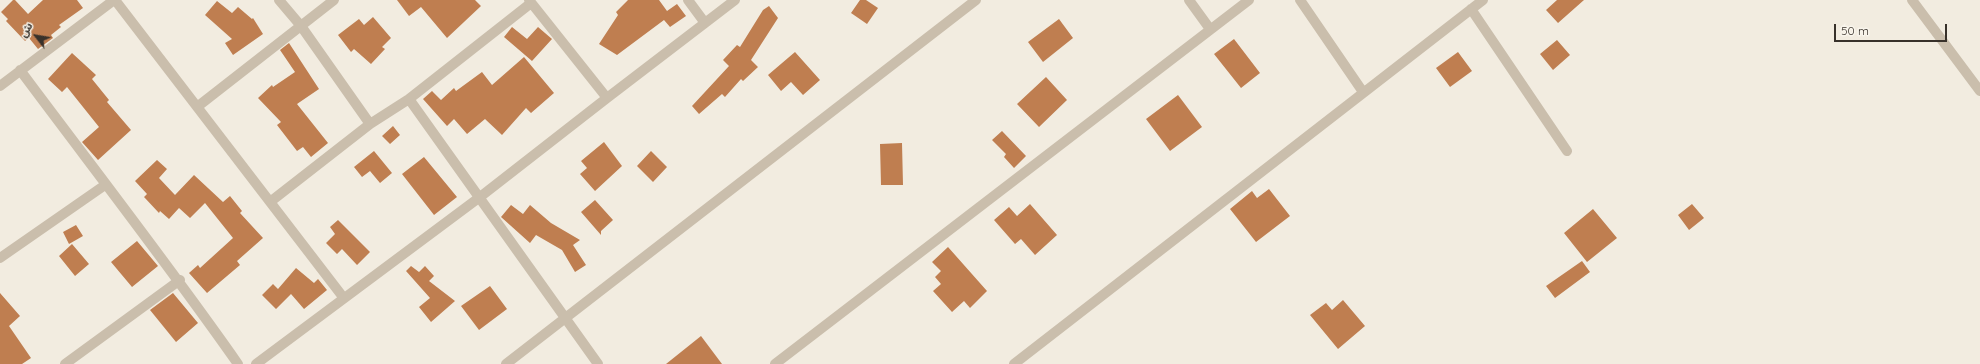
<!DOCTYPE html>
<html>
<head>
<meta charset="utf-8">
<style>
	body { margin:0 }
	#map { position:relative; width:1980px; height:364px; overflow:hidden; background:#f2ece0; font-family:Quicksand,"Noto Sans Arabic",sans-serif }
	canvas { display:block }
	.north { position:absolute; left:16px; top:16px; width:40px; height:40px; -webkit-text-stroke:3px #f9f5ec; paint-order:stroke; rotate:301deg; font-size:11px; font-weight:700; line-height:16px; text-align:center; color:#38312a }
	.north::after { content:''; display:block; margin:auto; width:14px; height:18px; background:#38312a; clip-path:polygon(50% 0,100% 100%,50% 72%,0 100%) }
	.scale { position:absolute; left:1834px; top:24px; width:113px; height:18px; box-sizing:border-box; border:2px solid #38312a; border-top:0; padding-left:5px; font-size:12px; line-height:14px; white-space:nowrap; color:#38312a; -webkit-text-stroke:3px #f9f5ec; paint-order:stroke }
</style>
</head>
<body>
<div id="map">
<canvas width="1980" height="364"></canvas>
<div class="north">ش</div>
<div class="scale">50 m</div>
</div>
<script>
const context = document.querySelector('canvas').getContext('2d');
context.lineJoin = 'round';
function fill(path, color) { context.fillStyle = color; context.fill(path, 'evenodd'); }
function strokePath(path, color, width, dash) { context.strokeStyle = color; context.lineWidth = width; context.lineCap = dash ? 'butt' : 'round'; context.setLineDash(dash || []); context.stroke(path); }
fill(new Path2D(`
	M13,0H15L28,14L43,0H77L83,8L59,25L61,27L51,35L53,38L38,49L29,38L25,41L6,21L8,19L1,12Z
	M397,0H475L481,6L447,38L421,7L409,16Z
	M628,0H659L667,11L677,4L686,16L670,27L664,20L617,55L599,44L618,15L616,12Z
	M860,0H866L878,8L867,24L851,13Z
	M1557,0H1584L1558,23L1546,10Z
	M217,1L232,13L238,7L252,19L253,18L263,34L233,55L225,43L232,39L205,15Z
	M769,6L778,18L751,60L758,67L743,81L741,79L725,97L722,94L699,114L692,106L729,66L723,60L737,45L740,47L763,10Z
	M373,17L391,38L382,47L385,49L371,64L354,49L351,52L338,35L359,19L364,25Z
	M1059,19L1073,38L1043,62L1028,42Z
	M512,27L527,39L538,27L552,39L532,61L504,37Z
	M1234,39L1260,73L1241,88L1214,54Z
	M1557,40L1570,55L1553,70L1540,54Z
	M289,43L319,89L297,104L328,143L311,157L303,147L297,151L277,125L281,122L258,98L272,85L273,87L295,72L280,50Z
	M795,52L820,80L803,95L791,82L781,91L768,75Z
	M1458,52L1472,71L1450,87L1436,68Z
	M72,53L96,75L92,79L109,100L107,102L131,130L98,160L82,142L99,127L67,87L62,92L48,79Z
	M524,57L554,93L531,113L526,108L502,135L485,119L467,134L454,119L447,126L423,99L432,91L441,100L454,88L456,91L482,72L492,85Z
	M1046,77L1067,100L1039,127L1017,104Z
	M1178,95L1202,127L1170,151L1146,119Z
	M393,126L400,135L390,144L382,136Z
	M1002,131L1026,156L1014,168L1004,157L1006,154L992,140Z
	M604,142L622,166L595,191L580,174L587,168L581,161Z
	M902,143L903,185H881L880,144Z
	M374,151L392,173L380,183L370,171L362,177L354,167Z
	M651,151L667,167L653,182L637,166Z
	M424,157L457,197L434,215L402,174Z
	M157,160L167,169L159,178L175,195L194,175L223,202L230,196L242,211L240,213L263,238L237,261L240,265L207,293L189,273L198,265L200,268L233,238L205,203L190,218L179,208L169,219L160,211L159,213L144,197L147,194L135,181Z
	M1269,189L1290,216L1256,242L1230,209L1252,191L1257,198Z
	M595,200L613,220L601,231V235L581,212Z
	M1030,204L1057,235L1035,255L1021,239L1015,244L994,220L1009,207L1017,216Z
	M1692,204L1704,218L1689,230L1678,215Z
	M511,205L523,214L530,205L551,223L580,240L573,245L586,265L575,272L562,250L536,235L530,243L501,217Z
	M1593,209L1617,238L1587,262L1564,233Z
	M338,220L370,252L357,265L342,249L337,254L326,243L335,234L330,227Z
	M76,225L83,236L69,244L63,232Z
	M137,241L158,266L132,287L111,262Z
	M72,244L89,264L75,276L59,256Z
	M948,247L987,291L970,308L964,301L952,312L933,291L941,284L935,277L941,271L932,262Z
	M1582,261L1590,272L1555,298L1546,286Z
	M411,266L419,272L425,266L434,276L429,281L455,301L431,322L419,307L430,298L406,271Z
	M296,268L314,283L318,279L327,290L304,309L291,294L276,309L262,295L273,284L278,289Z
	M490,286L507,309L479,330L461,306Z
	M0,293L20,316L9,326L31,358L22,364H0Z
	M173,293L198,323L176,342L150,310Z
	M1343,300L1365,326L1338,349L1310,315L1326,303L1332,310Z
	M701,336L722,364H666Z`), '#bf7e50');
strokePath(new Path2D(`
	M115,0L343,297
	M279,0L301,26L370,124
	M529,0L607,98
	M688,0L705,23
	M1189,0L1210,29
	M1300,0L1363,92
	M1471,9L1567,151
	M20,70C93,168 168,264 238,364
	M0,86L114,0
	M409,99L598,364
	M197,107L334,0
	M270,202L370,124L409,99L531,3
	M0,258L105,185
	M65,364L180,280
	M256,364L480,197L607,98L735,0
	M506,364L976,0
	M775,364L1249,0
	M1014,364L1483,0`), '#cabeac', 10);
strokePath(new Path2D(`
	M1912,0L1980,91`), '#cabeac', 10);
</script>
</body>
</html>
